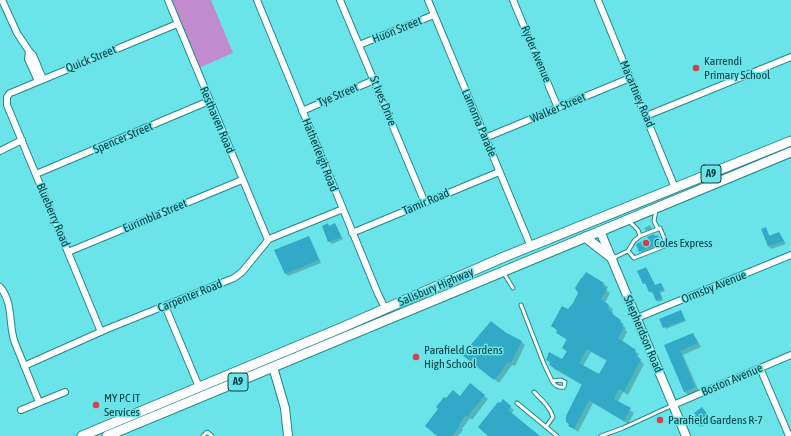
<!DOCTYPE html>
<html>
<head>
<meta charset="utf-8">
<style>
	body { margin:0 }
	canvas { display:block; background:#6ae3e9 }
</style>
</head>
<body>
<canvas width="791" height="436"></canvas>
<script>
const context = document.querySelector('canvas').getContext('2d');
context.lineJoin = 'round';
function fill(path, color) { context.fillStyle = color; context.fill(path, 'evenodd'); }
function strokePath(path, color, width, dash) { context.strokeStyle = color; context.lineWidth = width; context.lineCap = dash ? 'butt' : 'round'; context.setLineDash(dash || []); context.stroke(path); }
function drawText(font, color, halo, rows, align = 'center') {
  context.font = font + ' "Asap Condensed",sans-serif'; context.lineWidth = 3; context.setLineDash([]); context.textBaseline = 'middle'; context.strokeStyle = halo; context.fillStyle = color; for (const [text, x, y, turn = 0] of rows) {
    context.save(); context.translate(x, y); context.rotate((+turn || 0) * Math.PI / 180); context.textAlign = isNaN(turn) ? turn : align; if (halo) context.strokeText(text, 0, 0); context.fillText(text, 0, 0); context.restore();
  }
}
fill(new Path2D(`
	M168,0H211L233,53L196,69Z`), '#c18cce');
fill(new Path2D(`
	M328,224L329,226L335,224L337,227L343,239L332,244L329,241Z
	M650,225L652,229L646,231L644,228Z
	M765,228L770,236L779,233L786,244L771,249L768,246L762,230Z
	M654,235L659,238L662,245L642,253L640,251Z
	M309,237L311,240L321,263L288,276L286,274Z
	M638,272L655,286L660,284L662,285L665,291L660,293L663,300L659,302L657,300L654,292L651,293L646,284L643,283Z
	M604,284L608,287L606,290L610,293L605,303L613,309L611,312L624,325L623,326L626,328L625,330L627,332L622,342L639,354L638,356L640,360L644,364L628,395L623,392L618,402L634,413L628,424L593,403L578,432L570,426L582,385L554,369L547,359L562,361L567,352L563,348L567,340L561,336L557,333L558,331L552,326L568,311ZM591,352L607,361L599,375L583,366Z
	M681,311L686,321L666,329L661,320Z
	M504,333L522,342L525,345L515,366L512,365L499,383L468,358Z
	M692,334L696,338L701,347L683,355L699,391L689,396L685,392L665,345Z
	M470,385L488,399L472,420L470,418L462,429L463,430L458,436H438L461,398Z
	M503,401L514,410L511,414L538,436H489L500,405Z
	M703,410L711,421L701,427L700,425Z`), '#0003');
fill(new Path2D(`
	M328,223L329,226L335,223L341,237L328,242L322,226Z
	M766,227L769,236L779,232L784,241L768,246L761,229Z
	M654,234L655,236L658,235L661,243L639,252L636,244L648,239L647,237Z
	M309,236L319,260L285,274L274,250Z
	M646,267L655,285L661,283L664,290L659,291L662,298L656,301L652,291L649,292L645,283L643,284L637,271Z
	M586,272L604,283L603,286L607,289L601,299L609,305L607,309L613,312L612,314L621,320L620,322L623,324L622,326L624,327L618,338L636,350L635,352L637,357L641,359L624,392L619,389L614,399L631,408L624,421L589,400L574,429L568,426L569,424L566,422V416L582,384L549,365L551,362L546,360L549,352L562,359L567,351L562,348L567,339L556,333L557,330L551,326L562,306L568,309L573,303L578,293L575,288L581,278H582ZM587,349L607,360L599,374L579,363Z
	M681,310L685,320L663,328L659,319Z
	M491,321L505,332L522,341L511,363L508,362L501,371H502L494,380L462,355Z
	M693,333L698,343L680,351L695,387L684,392L664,345Z
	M470,383L485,395L467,417L466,415L459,425L460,426L452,436H437L425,426L438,409L436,407L444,397L446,398L453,390L460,396Z
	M503,399L511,406L508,410L540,436H488L478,427L498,402L500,403Z
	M702,407L711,419L699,426L693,418L696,415L694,413Z`), '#31a9c7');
const lane = new Path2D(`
	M629,221L638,230L640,236L658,229L654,221L656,210
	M628,251L634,258L667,245L660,228L658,229
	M613,258L628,251L634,241L640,236
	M503,272L513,288
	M521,305L544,364L552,381L561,380L565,382L564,387C558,388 555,386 552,381
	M534,392C542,400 550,407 553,417L546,427
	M517,403L557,436
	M203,436L207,432L212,436
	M601,436L623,428L673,405`);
const street = new Path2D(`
	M2,0L17,33L29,51L33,55L43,79
	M168,0L268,240
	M257,0L343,209L378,294L385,308
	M340,0L425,203
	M428,0L531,247
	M513,0L558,108
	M598,0L675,188
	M359,45L434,15
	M29,51L28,59L38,81
	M302,111L374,80
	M646,116L791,57
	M485,138L630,78
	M0,151L22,140
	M36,174L209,101
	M352,233L499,172
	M68,252L242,180
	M0,287C14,303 8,325 15,343L39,402
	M165,306L199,387
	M637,318L791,255
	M101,332L7,105V97L10,93L13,92L177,24
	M24,366L107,329L234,278L242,272L269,239L343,209
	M760,368L789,436
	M673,405L791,355
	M21,410L65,392`);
const secondary = new Path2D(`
	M600,231L686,436
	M273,367L285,408L288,436`);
const primary = new Path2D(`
	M585,237L612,258
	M82,436L341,328L504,257L791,141
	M107,436L791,152`);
strokePath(lane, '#24878b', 5);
strokePath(street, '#24878b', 8);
strokePath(secondary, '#24878b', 10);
strokePath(primary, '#24878b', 11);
strokePath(lane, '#fff', 3);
strokePath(street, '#fff', 6);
strokePath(secondary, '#fff', 8);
strokePath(primary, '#fff', 9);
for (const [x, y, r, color] of [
	[696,68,4,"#d0404e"],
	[646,243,4,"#d0404e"],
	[416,357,4,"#d0404e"],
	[96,405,4,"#d0404e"],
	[660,420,4,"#d0404e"]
]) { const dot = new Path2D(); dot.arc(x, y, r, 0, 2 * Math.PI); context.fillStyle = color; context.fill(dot); strokePath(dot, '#6ae3e9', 1.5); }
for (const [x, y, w] of [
	[711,174,20],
	[238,382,20]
]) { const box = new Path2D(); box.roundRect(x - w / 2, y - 9, w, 18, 3); context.fillStyle = '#6ae3e9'; context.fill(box); strokePath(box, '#084143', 1); }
drawText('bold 11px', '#084143', null, [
	["A9",711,174],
	["A9",238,382]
]);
drawText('12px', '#084143', '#6ae3e9', [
	["Huon Street",397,30,-22],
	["Ryder Avenue",536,54,67],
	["Quick Street",91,59,-22],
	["Macartney Road",637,94,67],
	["Tye Street",338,95,-23],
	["St Ives Drive",383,101,68],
	["Walker Street",558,108,-23],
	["Resthaven Road",217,120,67],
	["Lamorna Parade",479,123,67],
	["Spencer Street",123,138,-23],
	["Hatherleigh Road",320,155,68],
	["Tamir Road",426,202,-23],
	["Blueberry Road",53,215,67],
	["Eurimbla Street",155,216,-23],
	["Salisbury Highway",436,287,-23],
	["Ormsby Avenue",714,287,-22],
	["Carpenter Road",190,296,-22],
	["Shepherdson Road",643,334,67],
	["Boston Avenue",732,380,-23]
]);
drawText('12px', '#084143', '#6ae3e9', [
	["Karrendi",704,61],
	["Primary School",704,75],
	["Coles Express",654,243],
	["Parafield Gardens",424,350],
	["High School",424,364],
	["MY PC IT",104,398],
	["Services",104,412],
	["Parafield Gardens R-7",668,420]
], 'left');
</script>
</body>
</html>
